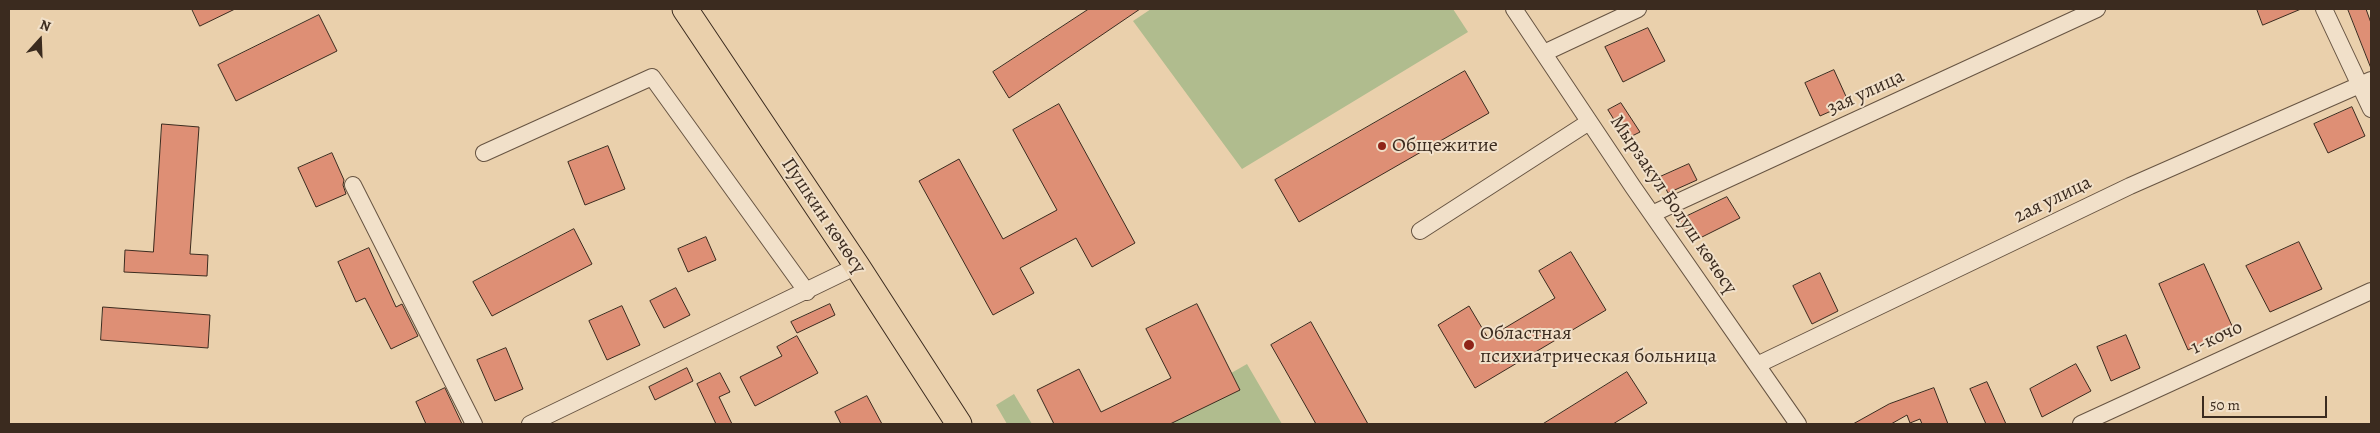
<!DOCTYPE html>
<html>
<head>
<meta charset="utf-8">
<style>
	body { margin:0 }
	#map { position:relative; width:2380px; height:433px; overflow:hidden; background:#ead0ac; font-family:Alegreya,serif }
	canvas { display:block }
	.frame { position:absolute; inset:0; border:10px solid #3b2b1f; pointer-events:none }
	.north { position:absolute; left:15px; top:15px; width:50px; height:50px; -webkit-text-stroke:4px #f1e0c9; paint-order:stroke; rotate:20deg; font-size:14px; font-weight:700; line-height:20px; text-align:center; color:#3b2b1f }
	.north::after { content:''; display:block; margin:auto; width:18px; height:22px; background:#3b2b1f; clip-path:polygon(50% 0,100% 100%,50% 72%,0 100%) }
	.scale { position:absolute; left:2202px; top:396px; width:125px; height:22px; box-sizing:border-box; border:2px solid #3b2b1f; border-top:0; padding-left:6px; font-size:15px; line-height:18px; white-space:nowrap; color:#3b2b1f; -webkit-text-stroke:4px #f1e0c9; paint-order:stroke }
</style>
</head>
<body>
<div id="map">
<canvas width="2380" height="433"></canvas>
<div class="frame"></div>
<div class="north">N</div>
<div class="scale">50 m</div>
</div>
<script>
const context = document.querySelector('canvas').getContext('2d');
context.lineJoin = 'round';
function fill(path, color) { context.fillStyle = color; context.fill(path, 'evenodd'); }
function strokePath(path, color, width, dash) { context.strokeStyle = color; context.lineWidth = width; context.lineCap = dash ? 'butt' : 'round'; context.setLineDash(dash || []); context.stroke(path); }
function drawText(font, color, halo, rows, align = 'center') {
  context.font = font + ' Alegreya,serif'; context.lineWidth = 4; context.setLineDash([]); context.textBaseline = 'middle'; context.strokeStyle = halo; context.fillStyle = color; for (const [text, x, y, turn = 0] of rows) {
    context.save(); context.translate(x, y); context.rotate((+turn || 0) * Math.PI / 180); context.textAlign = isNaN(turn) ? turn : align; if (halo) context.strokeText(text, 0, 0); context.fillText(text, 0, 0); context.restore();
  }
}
fill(new Path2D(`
	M1151,9H1453L1468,32L1242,169L1133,21Z
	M1247,364L1282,424H1142Z
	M1014,394L1032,424H1007L996,405Z`), '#b0bc8e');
const building = new Path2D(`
	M192,9H235L200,26Z
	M1089,9H1140L1009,98L993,72Z
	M2257,9H2301L2263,25Z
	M2348,9H2366L2371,23V68Z
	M319,15L337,51L236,101L218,65Z
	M1648,28L1665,61L1623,82L1605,47Z
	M1834,70L1849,103L1820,116L1805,83Z
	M1465,71L1489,113L1299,222L1275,180Z
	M1621,103L1640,132L1626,139L1608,110Z
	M1059,104L1135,243L1092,267L1076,238L1020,268L1034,293L993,315L919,181L959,159L1003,239L1057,210L1013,130Z
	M2352,107L2365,136L2328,153L2314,124Z
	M162,124L199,127L190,254L208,255L207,276L124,272L125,250L153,252Z
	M608,146L625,189L585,205L568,162Z
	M332,153L344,180L343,185L346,194L316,207L298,168Z
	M1689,164L1697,180L1668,193L1660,177Z
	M1727,197L1740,218L1692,242L1679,220Z
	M574,229L592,264L492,316L473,282Z
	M706,237L716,260L688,272L678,249Z
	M2299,242L2322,289L2270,312L2246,266Z
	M369,248L396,307L402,304L418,336L391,349L365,298L356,302L338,262Z
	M1571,252L1606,310L1475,388L1438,325L1469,306L1488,338L1555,298L1539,271Z
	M2204,264L2233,328L2188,350L2159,284Z
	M1820,273L1838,311L1812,324L1793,286Z
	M676,288L690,315L664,328L650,301Z
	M830,304L835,315L797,333L791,322Z
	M1197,304L1240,390L1170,424H1054L1037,390L1079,369L1101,412L1171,378L1146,329Z
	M622,306L640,345L607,360L589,321Z
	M103,307L210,315L208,348L101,340Z
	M1311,322L1368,424H1316L1271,345Z
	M2126,335L2140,368L2111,381L2097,347Z
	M797,336L818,373L755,406L740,377L782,356L777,347Z
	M506,348L523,389L495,401L477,360Z
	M2076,364L2091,391L2042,417L2030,389Z
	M687,368L693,381L655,400L649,387Z
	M1627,372L1647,403L1613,424H1543Z
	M720,373L730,392L719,397L732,424H716L697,384Z
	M1987,382L2006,424H1986L1970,389Z
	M445,388L462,424H426L416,402Z
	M1934,388L1948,424H1922L1920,419L1910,423L1907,415L1891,424H1853L1889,404Z
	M867,396L882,424H841L835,412Z`);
fill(building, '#de8f75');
strokePath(building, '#3b2b1f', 1);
const minor = new Path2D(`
	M1514,9L1633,187L1798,424
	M2324,9L2371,109
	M1544,53L1638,9
	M484,153L652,77L807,292
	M353,185L474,424
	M1652,214L2097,9
	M1420,231L1589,122
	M1757,365L2130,186L2371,80
	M530,424L857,266
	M2081,424L2371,291`);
const highway = new Path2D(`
	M685,9L857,266L959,424`);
strokePath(minor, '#675442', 18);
strokePath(highway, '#3b2b1f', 27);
strokePath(minor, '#f1e0c9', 16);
strokePath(highway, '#ead0ac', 25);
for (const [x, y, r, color] of [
	[1382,146,5,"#8f2418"],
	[1469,345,6,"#8f2418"]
]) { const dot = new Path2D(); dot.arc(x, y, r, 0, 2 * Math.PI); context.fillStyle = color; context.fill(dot); strokePath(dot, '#f1e0c9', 2); }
drawText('20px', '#3b2b1f', '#f1e0c9', [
	["3ая улица",1866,93,-25],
	["2ая улица",2053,200,-26],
	["Мырзакул Болуш көчөсү",1673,205,56],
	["Пушкин көчөсү",823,216,56],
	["1-кочо",2217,338,-25]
]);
drawText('20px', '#3b2b1f', '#f1e0c9', [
	["Общежитие",1392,146],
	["Областная",1480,334],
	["психиатрическая больница",1480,357]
], 'left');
</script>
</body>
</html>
